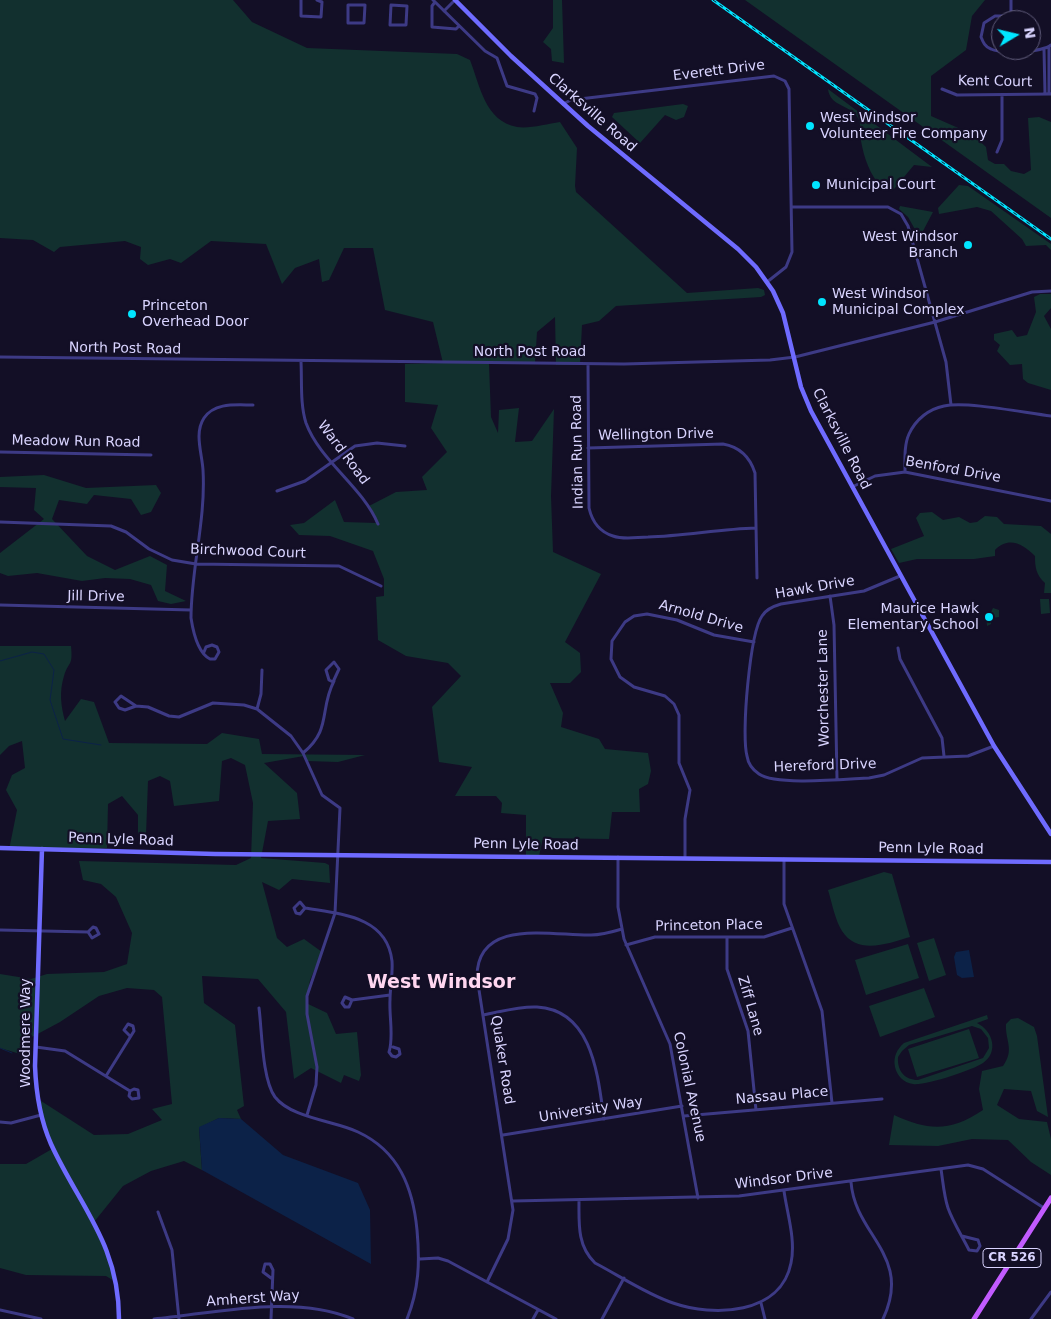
<!DOCTYPE html>
<html>
<head>
<meta charset="utf-8">
<style>
	body { margin:0 }
	#map { position:relative; width:1051px; height:1319px; overflow:hidden; background:#130f26; font-family:"DejaVu Sans",sans-serif }
	canvas { display:block }
	.north { position:absolute; left:991px; top:10px; width:50px; height:50px; box-sizing:border-box; background:#130f26; border:1px solid #625e7d; border-radius:50%; rotate:81deg; font-size:14px; font-weight:700; line-height:20px; text-align:center; color:#d9d4ff }
	.north::after { content:''; display:block; margin:auto; width:18px; height:22px; background:#00e5ff; clip-path:polygon(50% 0,100% 100%,50% 72%,0 100%) }
</style>
</head>
<body>
<div id="map">
<canvas width="1051" height="1319"></canvas>
<div class="north">N</div>
</div>
<script>
const context = document.querySelector('canvas').getContext('2d');
context.lineJoin = 'round';
function fill(path, color) { context.fillStyle = color; context.fill(path, 'evenodd'); }
function strokePath(path, color, width, dash) { context.strokeStyle = color; context.lineWidth = width; context.lineCap = dash ? 'butt' : 'round'; context.setLineDash(dash || []); context.stroke(path); }
function drawText(font, color, halo, rows, align = 'center') {
  context.font = font + ' "DejaVu Sans",sans-serif'; context.lineWidth = 4.5; context.setLineDash([]); context.textBaseline = 'middle'; context.strokeStyle = halo; context.fillStyle = color; for (const [text, x, y, turn = 0] of rows) {
    context.save(); context.translate(x, y); context.rotate((+turn || 0) * Math.PI / 180); context.textAlign = isNaN(turn) ? turn : align; if (halo) context.strokeText(text, 0, 0); context.fillText(text, 0, 0); context.restore();
  }
}
fill(new Path2D(`
	M0,0H233L252,22L307,48L457,54L470,60C480,86 485,121 517,127C529,129 547,124 560,122L577,148L575,186L576,192L687,293L758,288L764,290L765,295L761,297L616,306L599,321L582,325L580,365H556L555,317L537,332L535,363L489,364L491,417L498,433L499,410L519,408L515,442L532,441L554,409L551,496L553,552L601,574L565,642L580,653L581,672L570,683H550L563,713L561,727L599,739L605,749L648,753L651,771L648,784L639,789L640,812H612L609,839L543,838L539,856H526V815L501,813L502,803L496,796H455L472,767L439,762L432,707L461,676L448,663L406,656L378,640L376,597L384,596V579L373,551L330,536L299,535L290,525L304,523L335,500L344,522L376,523L369,506L396,492L427,490L422,477L447,452L431,428L438,405L405,402V364L443,363L433,322L385,310L373,248H344L329,280L322,282L319,259L295,268L282,284L266,244L211,241L181,263L170,259L148,265L140,259L141,247L125,241L60,247L54,252L33,240L0,238Z
	M553,0H562L564,63L552,61L551,49L543,42L553,28Z
	M745,0H985L972,16L966,50L931,76V116L972,134L986,147L988,160L995,164H1004L1011,171L1024,174L1031,170L1028,118L1039,117L1051,122V218Z
	M828,89L932,167L914,165L894,189L882,188C870,175 864,158 861,141C859,134 862,124 858,118C850,104 830,107 828,89Z
	M683,104L688,106L684,117L676,120L665,115L640,143L612,117L614,113Z
	M959,185L968,186L1051,244V250L1046,245L1026,246L1022,239L991,211L977,207L939,214L938,208Z
	M900,206L933,212L923,231L917,233L908,217L899,209Z
	M1040,294H1051V308L1044,316L1051,329V390L1028,383L1023,379L1022,364L1010,365L997,351L1000,345L994,340V334L1012,330L1017,337L1027,335L1036,312L1034,297Z
	M44,475L86,488L156,485L161,493L151,512L141,515L131,499L94,495L87,504L59,500L52,519L87,556L115,570L150,556L167,565L165,591L186,601L171,604L158,601L151,585L130,579L105,578L82,581L37,573L8,576L0,573V553L44,519L34,510L36,488L0,487V477Z
	M932,512L943,520L959,517L970,523L977,522L985,516L997,517L1004,524L1041,526L1051,534V593H1044L1045,583C1036,575 1035,567 1035,556C1023,544 1009,536 995,550V556L974,559H917L899,563L891,549L924,536L916,518L920,513Z
	M1040,599H1049L1050,613L1041,614Z
	M993,608L999,610V617L991,618V624L987,626L986,613L991,612Z
	M0,646H71C73,667 69,660 64,676C59,692 61,706 65,721L81,699L94,702L109,743L207,744L222,733L259,739L262,754L365,755L338,762L307,761L304,756L264,763L297,793L300,819L268,821L261,858L325,863L329,865L330,883L292,879L279,890L262,882L277,938L287,947L304,939L322,952L310,980L306,1003L327,1013L336,1034L357,1032L361,1075L359,1081L344,1075L341,1083L311,1068L294,1079L286,1012L258,979L202,976L204,1003L235,1025L244,1106L237,1110L241,1119L219,1118L199,1128L202,1170L184,1161L151,1171L123,1186L94,1222L116,1282L106,1276L26,1275L0,1268V1164H26L52,1149L38,1099L94,1135L128,1134L162,1120L152,1109L172,1104L162,997L154,990L127,988L99,996L60,1022L32,1037L27,1056L0,1048V974L31,979L47,974L104,972L127,964L132,933L116,897L101,884L83,880L79,861L236,865L251,858L253,803L245,765L231,758L222,761L219,801L174,806L170,781L160,776L148,781L146,835L138,836V815L122,796L108,804L107,848L9,850L17,810L6,790L12,775L25,768L22,741L9,746L0,755Z
	M884,872L892,874L910,937C889,943 858,956 842,931C835,920 832,903 828,890Z
	M934,938L946,975L929,981L917,943Z
	M908,944L919,978L866,995L855,960Z
	M924,988L935,1017L880,1037L869,1006Z
	M987,1015L988,1019L977,1023C993,1031 999,1052 983,1063C973,1070 925,1086 913,1084C904,1083 897,1076 895,1067C893,1057 897,1049 904,1043ZM972,1026L981,1029L988,1038L989,1048L983,1058L918,1080C905,1080 897,1071 898,1057L902,1051L909,1045Z
	M1018,1018L1034,1027L1037,1036L1048,1117L1037,1111L1031,1091L1004,1089L997,1105L1019,1119L1047,1122L1051,1139V1175L1031,1162L1008,1140L972,1139L938,1146L889,1145L894,1115C929,1131 950,1132 983,1110L979,1089L982,1071L1003,1066C1015,1049 1005,1041 1006,1024L1011,1019Z
	M969,1029L979,1058L917,1077L908,1049Z`), '#12302f');
fill(new Path2D(`
	M969,950L974,977L962,978L957,975L954,957L956,952Z
	M219,1118L241,1119L283,1155L358,1183L370,1210L371,1264L202,1170L199,1127Z`), '#0c2248');
strokePath(new Path2D(`
	M0,661L32,652L44,654L54,670L50,700L63,739L101,745
	M0,1048L12,1053`), '#0c2248', 1);
strokePath(new Path2D(`
	M301,0V16L321,17L322,2L317,0
	M433,0L485,51L497,58L507,86L535,94L537,98L534,111
	M1011,0V20
	M435,2L432,6V27L456,29L459,26
	M348,5H365L364,23H348Z
	M391,5L407,6L406,25H390Z
	M444,11L455,0
	M1011,16H995L984,23L981,37C983,42 985,47 991,49C1001,54 1043,52 1051,45
	M1049,47V94
	M1044,49L1045,94
	M942,89L957,95L1051,94
	M563,104L571,100L774,76L785,81L789,89L792,252L786,267L767,282
	M997,152L1002,140V95
	M792,207H888L901,214L908,226L946,362L951,405
	M0,357L624,364L770,360L795,357L935,322L1032,292L1051,291
	M301,362C302,382 300,404 306,423C320,461 362,486 378,524
	M588,364L589,508C592,521 600,532 613,536C624,540 637,537 648,537C684,536 720,529 756,528
	M588,448L723,444C740,447 750,457 755,473L757,578
	M0,452L151,455
	M905,472C905,459 904,445 909,434C916,419 929,409 944,406C967,401 1025,413 1051,416
	M852,487L875,476L905,472L1051,501
	M277,491L305,481L355,446L377,443L405,446
	M0,522L111,526L126,532L149,549L172,560L196,564L339,566L381,586
	M900,576L864,591L781,604C774,606 766,609 762,616C750,633 741,734 747,756C748,763 753,770 759,774C776,786 846,779 869,778L884,775L922,758L968,756L994,746
	M830,596L834,625L837,779
	M0,605L191,610
	M898,648L900,659L942,738L944,756
	M204,652L206,647L212,645L217,647L219,652L215,659H210C198,653 193,631 191,618C191,569 206,520 203,470C202,453 194,433 204,418C215,402 236,405 253,405
	M334,662L339,669L333,682L329,680L326,670Z
	M136,706L121,696L115,702L119,708L125,710L136,706L148,707L169,716L179,717L213,703L244,705L257,709L291,736L303,753L322,795L340,808L335,913L307,996V1014L317,1067L316,1085L307,1115
	M257,709L261,694L262,670
	M303,753C332,729 319,710 334,681
	M618,857V907L624,939L670,1044L698,1198
	M685,857V819L690,790L679,763V715L674,704L665,696L634,687L620,677L611,659L612,641L625,622L634,616L647,614L677,620L714,635L754,642
	M784,859V904L822,1011L832,1103
	M305,908L300,914L296,913L294,908L300,902L305,908C340,914 387,916 392,961C393,974 390,987 390,1000C389,1017 394,1037 389,1052L392,1056L396,1057L400,1054L399,1049L393,1047
	M0,930L88,932L93,927L96,928L99,934L92,938L88,932
	M727,937V969L748,1031L756,1110
	M626,945L655,937H764L792,928
	M352,1000L349,1007H345L342,1003L345,997L352,1000L390,995
	M259,1008C262,1031 262,1079 275,1097C291,1118 335,1121 358,1132C399,1151 413,1188 417,1230C420,1262 419,1289 407,1319
	M483,1015C500,1012 519,1006 537,1007C593,1010 598,1077 604,1119
	M36,1047L65,1051L130,1091L134,1089L138,1090L139,1098L132,1099L129,1096L130,1091
	M106,1076L134,1031L133,1026L128,1024L124,1030L130,1036
	M684,1116L882,1099
	M0,1122L11,1123L41,1115
	M503,1135L682,1106
	M941,1169C943,1182 944,1196 948,1208C953,1222 962,1236 969,1250L977,1251L980,1246L978,1240L962,1236
	M851,1182C855,1236 913,1255 883,1319
	M579,1200C579,1223 577,1246 595,1263C620,1276 646,1294 673,1303C713,1317 781,1315 791,1263C796,1240 787,1213 784,1191
	M513,1201L739,1196L968,1165L983,1169L1044,1208
	M158,1212L172,1250L179,1319
	M420,1259L438,1258L448,1261L556,1319
	M487,1282L508,1239L513,1210L477,977C477,917 553,936 591,935C602,935 612,932 622,929
	M761,1303L765,1319
	M0,1310L41,1319
	M154,1319C216,1313 294,1294 353,1319
	M271,1319L273,1270L270,1264H265L263,1272L271,1278
	M533,1319L538,1310
	M602,1319L624,1278
	M1031,1319L1051,1292`), '#3d3a85', 3);
strokePath(new Path2D(`
	M455,0L511,56L588,126L738,249L756,267L773,291L783,313L801,387L811,411L994,746L1051,834
	M0,848L215,854L1051,862
	M42,849L35,1066C36,1093 40,1119 51,1144C80,1207 119,1244 119,1319`), '#6f6bff', 4.5);
strokePath(new Path2D(`
	M974,1319L1051,1198`), '#c25bff', 5);
const rail = new Path2D(`
	M713,0L1051,239`);
strokePath(rail, '#00e5ff', 3);
strokePath(rail, '#130f26', 1, [4]);
for (const [x, y, r, color] of [
	[810,126,5,"#00e5ff"],
	[816,185,5,"#00e5ff"],
	[968,245,5,"#00e5ff"],
	[822,302,5,"#00e5ff"],
	[132,314,5,"#00e5ff"],
	[989,617,5,"#00e5ff"]
]) { const dot = new Path2D(); dot.arc(x, y, r, 0, 2 * Math.PI); context.fillStyle = color; context.fill(dot); strokePath(dot, '#130f26', 2); }
for (const [x, y, w] of [
	[1012,1258,58]
]) { const box = new Path2D(); box.roundRect(x - w / 2, y - 9.5, w, 19, 4); context.fillStyle = '#130f26'; context.fill(box); strokePath(box, '#d9d4ff', 1); }
drawText('bold 12px', '#d9d4ff', null, [
	["CR 526",1012,1258]
]);
drawText('14px', '#d9d4ff', '#130f26', [
	["Everett Drive",719,71,-7],
	["Kent Court",995,82,1],
	["Clarksville Road",592,113,41],
	["North Post Road",125,349,1],
	["North Post Road",530,352],
	["Wellington Drive",656,435,-1],
	["Clarksville Road",841,439,63],
	["Meadow Run Road",76,442,1],
	["Indian Run Road",578,452,-91],
	["Ward Road",343,453,53],
	["Benford Drive",953,470,10],
	["Birchwood Court",248,552,2],
	["Hawk Drive",815,588,-10],
	["Jill Drive",96,597,1],
	["Arnold Drive",701,617,16],
	["Worchester Lane",824,688,-91],
	["Hereford Drive",825,766,-2],
	["Penn Lyle Road",121,840,2],
	["Penn Lyle Road",526,845,1],
	["Penn Lyle Road",931,849,1],
	["Princeton Place",709,926,-1],
	["Ziff Lane",750,1006,74],
	["Woodmere Way",26,1033,-90],
	["Quaker Road",502,1060,81],
	["Colonial Avenue",689,1087,78],
	["Nassau Place",782,1096,-5],
	["University Way",591,1110,-9],
	["Windsor Drive",784,1179,-7],
	["Amherst Way",253,1299,-4]
]);
drawText('14px', '#d9d4ff', '#130f26', [
	["West Windsor",820,118],
	["Volunteer Fire Company",820,134],
	["Municipal Court",826,185],
	["West Windsor",958,237,"right"],
	["Branch",958,253,"right"],
	["West Windsor",832,294],
	["Municipal Complex",832,310],
	["Princeton",142,306],
	["Overhead Door",142,322],
	["Maurice Hawk",979,609,"right"],
	["Elementary School",979,625,"right"]
], 'left');
drawText('bold 19px', '#ffd6f0', '#130f26', [
	["West Windsor",441,983]
]);
</script>
</body>
</html>
